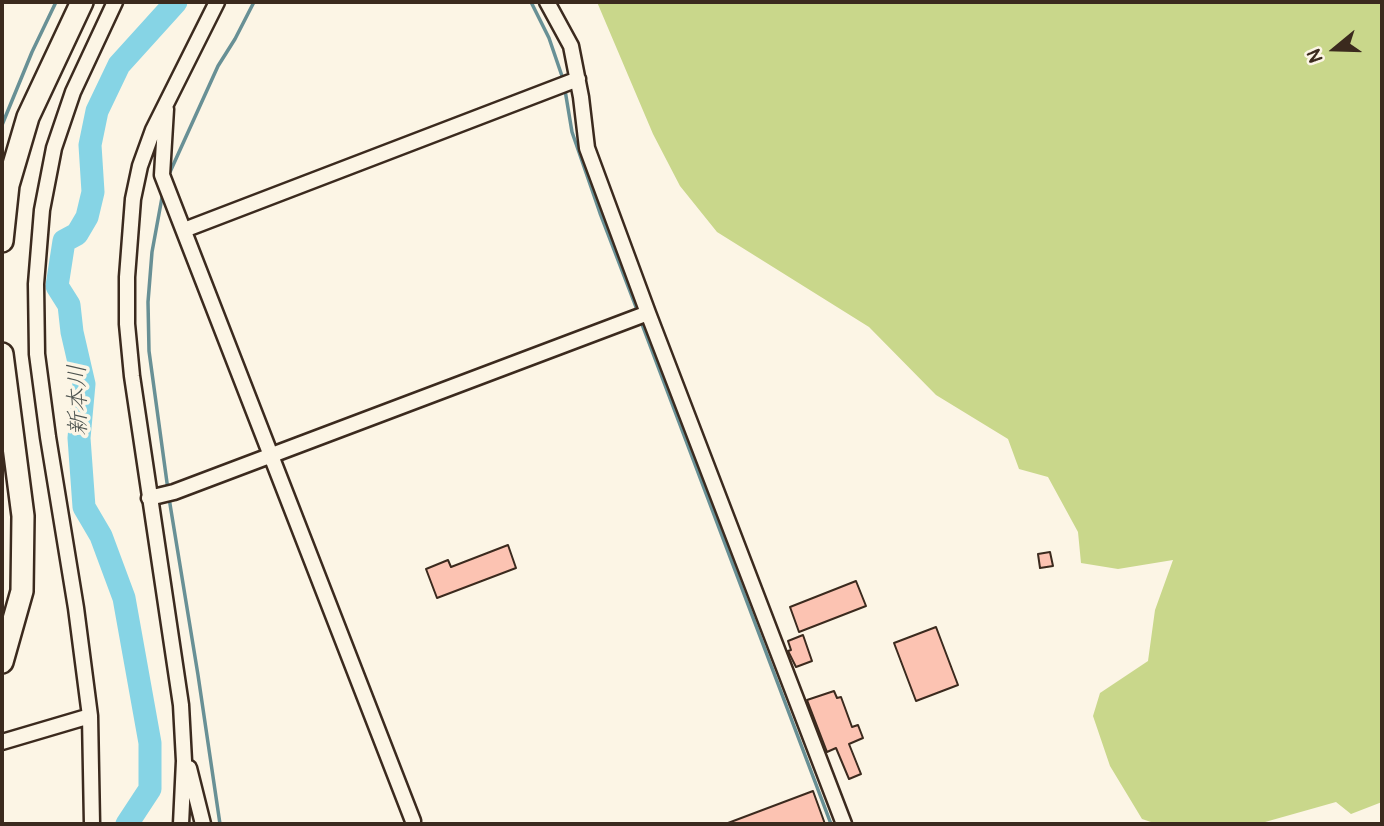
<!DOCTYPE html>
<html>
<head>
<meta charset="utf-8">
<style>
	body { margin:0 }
	#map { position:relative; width:1384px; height:826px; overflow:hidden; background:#fcf5e5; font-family:Pangolin,sans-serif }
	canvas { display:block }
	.frame { position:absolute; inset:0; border:4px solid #3b2a1e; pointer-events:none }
	.north { position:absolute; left:1300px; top:14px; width:70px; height:70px; -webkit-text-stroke:5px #fcf5e5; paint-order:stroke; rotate:251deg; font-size:19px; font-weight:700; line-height:28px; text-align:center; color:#3b2a1e }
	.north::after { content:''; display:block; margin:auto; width:24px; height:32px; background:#3b2a1e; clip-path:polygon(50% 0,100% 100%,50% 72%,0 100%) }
</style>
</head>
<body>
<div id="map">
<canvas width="1384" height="826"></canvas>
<div class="frame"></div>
<div class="north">N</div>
</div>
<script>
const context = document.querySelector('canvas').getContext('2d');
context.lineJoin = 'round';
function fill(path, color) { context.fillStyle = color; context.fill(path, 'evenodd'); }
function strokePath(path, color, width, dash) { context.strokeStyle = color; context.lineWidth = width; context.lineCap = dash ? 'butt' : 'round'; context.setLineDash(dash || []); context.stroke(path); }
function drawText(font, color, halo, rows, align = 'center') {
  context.font = font + ' Pangolin,"Klee One",sans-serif'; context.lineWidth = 7; context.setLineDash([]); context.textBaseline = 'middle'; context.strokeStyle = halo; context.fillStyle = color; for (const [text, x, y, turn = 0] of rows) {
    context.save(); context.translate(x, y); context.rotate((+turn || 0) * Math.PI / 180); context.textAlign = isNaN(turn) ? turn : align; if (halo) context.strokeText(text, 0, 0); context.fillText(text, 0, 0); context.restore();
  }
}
fill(new Path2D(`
	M597,2H1382V802L1351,814L1336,802L1258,824H1157L1142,819L1110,766L1093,716L1100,693L1148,661L1155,610L1173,560L1118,569L1081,563L1078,532L1048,477L1019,469L1008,439L936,395L869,327L717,232L680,186L653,134Z`), '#c9d78b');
strokePath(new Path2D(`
	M531,2L549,38L563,79
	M565,90L572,132L600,213L638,312
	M2,125L32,52L56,2
	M170,172L218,66L235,39L254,2
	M163,192L152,252L148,302L149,351L168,490
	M640,319L831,824
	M169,498L198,675L220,824`), '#689095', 3.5);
strokePath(new Path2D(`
	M127,824L150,789V743L124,598L101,536L84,507L79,438L84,384L72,332L69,305L57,286L64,241L77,234L87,217L93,192L90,145L97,111L119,65L176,2`), '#86d4e5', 23);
const building = new Path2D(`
	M508,545L516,568L437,598L426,569L448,560L451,567Z
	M1050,552L1053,566L1040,568L1038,554Z
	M856,581L866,606L799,632L790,607Z
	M936,627L958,685L916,701L894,643Z
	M803,635L812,661L796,667L788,651L791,650L788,641Z
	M834,691L837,698L841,697L852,727L858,725L863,738L849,744L861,774L849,779L836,748L827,752L807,700Z
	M813,791L825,824H728V823Z`);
fill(building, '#fcc3b2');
strokePath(building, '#3b2a1e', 2);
const street = new Path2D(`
	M547,2L571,46L581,97L587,148L648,313L844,824
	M166,109L162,175L413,821
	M184,230L578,79
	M149,498L174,492L648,313
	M2,742L90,716
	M189,768L203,824
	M92,824L90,716L76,608L48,437L37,354L36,284L42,210L54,148L73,92L115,2
	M181,824L184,761L181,705L132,376L127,324V277L133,199L140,166L153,130L217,2`);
const secondary = new Path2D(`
	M2,241L8,185L28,117L82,2
	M2,354L23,516L22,591L2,662`);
strokePath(street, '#3b2a1e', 19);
strokePath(secondary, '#3b2a1e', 26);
strokePath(street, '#fcf5e5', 14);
strokePath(secondary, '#fcf5e5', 21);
drawText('italic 24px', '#4e5450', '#fcf5e5', [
	["新本川",79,400,-91]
]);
</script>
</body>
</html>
